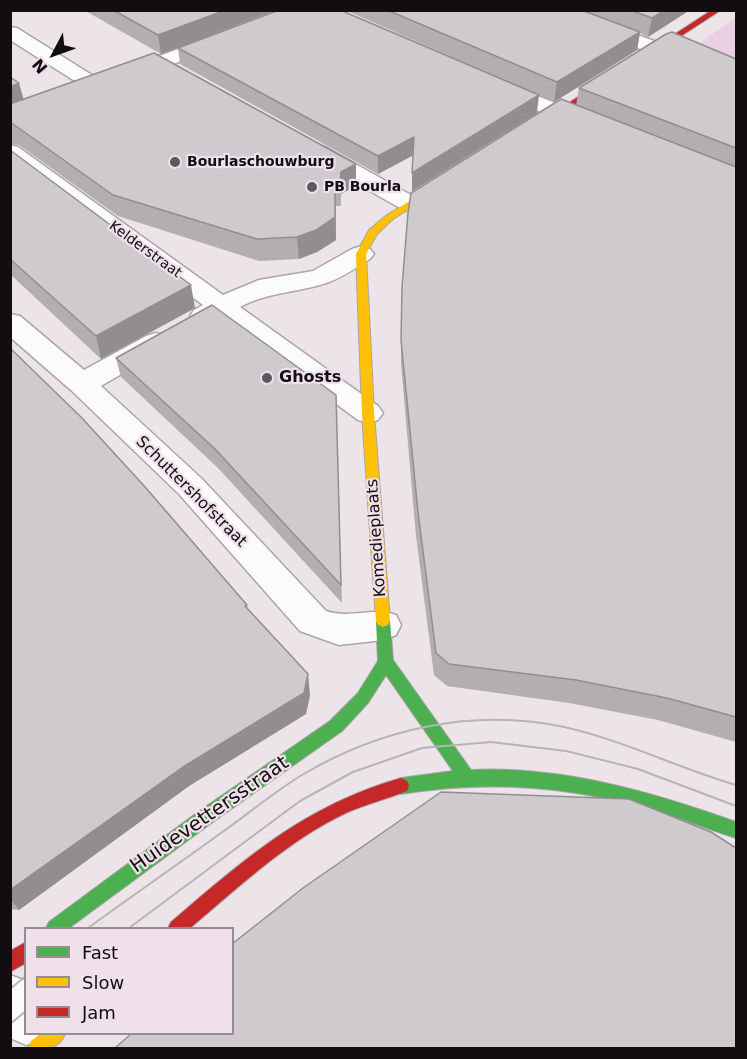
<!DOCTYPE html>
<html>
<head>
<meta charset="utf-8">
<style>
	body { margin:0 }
	#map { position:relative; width:747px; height:1059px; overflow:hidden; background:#ece4e9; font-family:"DejaVu Sans",sans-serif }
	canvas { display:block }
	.frame { position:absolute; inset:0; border:12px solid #120d10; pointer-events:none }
	.legend { position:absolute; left:24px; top:927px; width:210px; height:108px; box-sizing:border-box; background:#efe0ea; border:2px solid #978c93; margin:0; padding:8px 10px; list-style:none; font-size:18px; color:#120d10 }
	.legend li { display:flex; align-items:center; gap:12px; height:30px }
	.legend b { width:30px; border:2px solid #978c93 }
	.north { position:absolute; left:24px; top:24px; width:60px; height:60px; -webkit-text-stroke:4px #efe0ea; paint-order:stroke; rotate:229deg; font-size:16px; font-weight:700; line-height:24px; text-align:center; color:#120d10 }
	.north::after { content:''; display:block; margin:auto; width:21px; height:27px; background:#120d10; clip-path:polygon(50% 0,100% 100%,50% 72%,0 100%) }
</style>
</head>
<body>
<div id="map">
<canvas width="747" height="1059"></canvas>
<div class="frame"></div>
<ul class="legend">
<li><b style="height:8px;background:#4caf50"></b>Fast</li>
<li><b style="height:8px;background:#ffc107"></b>Slow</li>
<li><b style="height:8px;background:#c62828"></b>Jam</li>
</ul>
<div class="north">N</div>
</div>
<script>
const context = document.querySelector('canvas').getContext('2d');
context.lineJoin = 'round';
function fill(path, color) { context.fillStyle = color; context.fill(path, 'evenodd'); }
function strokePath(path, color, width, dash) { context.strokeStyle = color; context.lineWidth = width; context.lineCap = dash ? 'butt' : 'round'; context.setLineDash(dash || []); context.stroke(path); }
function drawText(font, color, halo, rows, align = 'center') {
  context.font = font + ' "DejaVu Sans",sans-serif'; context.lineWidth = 4.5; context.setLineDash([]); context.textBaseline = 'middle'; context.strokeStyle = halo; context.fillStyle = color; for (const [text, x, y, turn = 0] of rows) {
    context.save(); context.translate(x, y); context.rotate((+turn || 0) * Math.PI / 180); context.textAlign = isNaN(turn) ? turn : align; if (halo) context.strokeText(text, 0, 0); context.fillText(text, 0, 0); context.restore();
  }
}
fill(new Path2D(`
	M736,17V97L690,50Z`), '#ebcfe3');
const street = new Path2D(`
	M284,10H311L308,14L130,80H116L113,76L116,72Z
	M542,10H569L665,45L668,49L665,53H651L545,14Z
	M10,27L17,28L103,82L106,86L103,90H89L10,40Z
	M497,80L598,120L601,125L598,130L590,131L582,130L490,90L487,86L490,82Z
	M10,145L18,147L223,295L259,280L313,271L352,249L361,246L370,249L374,254L370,259C357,267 343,277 329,282C299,293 270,291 240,307L378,406L383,413L378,420L368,423L358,420L220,318L203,324L194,322L190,316L194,310L203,305L10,163Z
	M317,145L325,147L418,199L422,204L418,209L410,211L402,209L309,157L306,152L309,147Z
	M10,314L20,316L84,370L146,336L156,333L166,336L170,342L166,348L101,386L201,478L326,611C349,619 372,607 396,615L401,625L396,635L383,640L339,645L300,631L179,494L72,391L10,337Z
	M10,975L26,981V1034H44L43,1038L26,1045L10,1038Z`);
const fast = new Path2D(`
	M383,615L388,617L390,621L393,660L471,770C562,766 652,792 736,822V838C709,830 682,818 654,810C567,786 491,780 401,794L395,791L393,786L395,781L401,778L453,771L386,675L368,703L342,731L210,824L69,928H46L49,922L198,812L330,721L358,693L378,661L376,621L378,617Z`);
const slow = new Path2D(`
	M444,180L452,182L393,219L377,234L366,254L374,413L390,621L388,625L383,627L378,625L376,621L362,413L356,254L369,230L387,215Z
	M40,1034H65C58,1051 44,1048 28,1048L31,1041Z`);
const jam = new Path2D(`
	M712,10H721L537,130L530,128Z
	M401,778L407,781L409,786L407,791C387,799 366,804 346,813C288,840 239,887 190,928H168L171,922C246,858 304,806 401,778Z
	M26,942V963L10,972V951Z`);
strokePath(street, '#aba4a8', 3);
strokePath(fast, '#aba4a8', 2);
strokePath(slow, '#aba4a8', 2);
strokePath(jam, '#aba4a8', 2);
fill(street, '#fcfbfc');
fill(fast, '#4caf50');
fill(slow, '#ffc107');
fill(jam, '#c62828');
strokePath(new Path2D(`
	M88,928C132,896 177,865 221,833C248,814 274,792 302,775C381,728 474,708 564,727C623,740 678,768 736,785
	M129,928L300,801L353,772L422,748L491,742L566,751L638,769L736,806
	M10,989L26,976
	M10,1024L26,1011`), '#b6b4b6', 2);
fill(new Path2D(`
	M84,10H276L161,54Z
	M345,10H690L648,37L640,33L637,50L554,102Z
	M178,48L537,113L412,191L413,155L378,174L180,64Z
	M736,59V742L658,720L569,703L447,686L434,675L416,536L401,364L402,287L576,105L579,88Z
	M10,77L23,100L356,164V186L341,194V206H336V240L317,252L299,259L259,261L118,216L19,145L10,144Z
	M10,150L195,308L101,359L10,274Z
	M10,348L247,605L248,610L310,695L306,714L189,786L19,910L10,909Z
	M116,358L336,395L342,603L218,468L121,377Z`), '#b2aeb1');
fill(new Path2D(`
	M226,10H276L161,54L158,35Z
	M665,10H690L648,37L652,18Z
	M640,32L637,50L554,102L557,82Z
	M19,83L25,104L10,110V87Z
	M539,95L537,113L412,191V173Z
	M414,137V155L378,174V156Z
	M356,164V186L341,194V206V172Z
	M335,184L336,240L317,252L299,259L297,237Z
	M191,285L195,308L101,359L96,336Z
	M308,674L310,695L306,714L189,786L19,910L10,898V890Z`), '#918d90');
const building = new Path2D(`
	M113,10H226L158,35Z
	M279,10H340L539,95L412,173L414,137L378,156L178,48Z
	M387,10H581L640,32L557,82Z
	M630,10H665L652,18Z
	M672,32L736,59V148L579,88L666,34Z
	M154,53L356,164L341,172L340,184H335V217L316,230L297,237L257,239L113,195L13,124L10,123V104Z
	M10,77L19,83L10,87Z
	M561,99L736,167V717L667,698L576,680L449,664L436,653L418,512L401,340L402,287L408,213L411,193Z
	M10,150L191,285L96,336L10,259Z
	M212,305L336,395L341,585L215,449L116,358Z
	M10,348L82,418L146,488L247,605L245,606L308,674L304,693L183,767L10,890Z
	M441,792L629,799L711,832L736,848V1048H115L131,1034H232V944L303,888Z`);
fill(building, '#cfcace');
strokePath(building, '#918d90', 1.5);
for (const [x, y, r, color] of [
	[175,162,6,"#5e585c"],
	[312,187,6,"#5e585c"],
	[267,378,6,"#5e585c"]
]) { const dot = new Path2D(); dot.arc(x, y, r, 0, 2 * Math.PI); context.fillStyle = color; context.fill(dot); strokePath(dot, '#efe0ea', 2); }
drawText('bold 14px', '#120d10', '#efe0ea', [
	["Bourlaschouwburg",187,162],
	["PB Bourla",324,187]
], 'left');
drawText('14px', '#120d10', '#efe0ea', [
	["Kelderstraat",145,250,36]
]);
drawText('bold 16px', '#120d10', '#efe0ea', [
	["Ghosts",279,378]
], 'left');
drawText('16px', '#120d10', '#efe0ea', [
	["Schuttershofstraat",191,492,45],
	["Komedieplaats",377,538,-94]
]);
drawText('20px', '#120d10', '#efe0ea', [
	["Huidevettersstraat",210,815,-35]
]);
</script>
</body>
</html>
